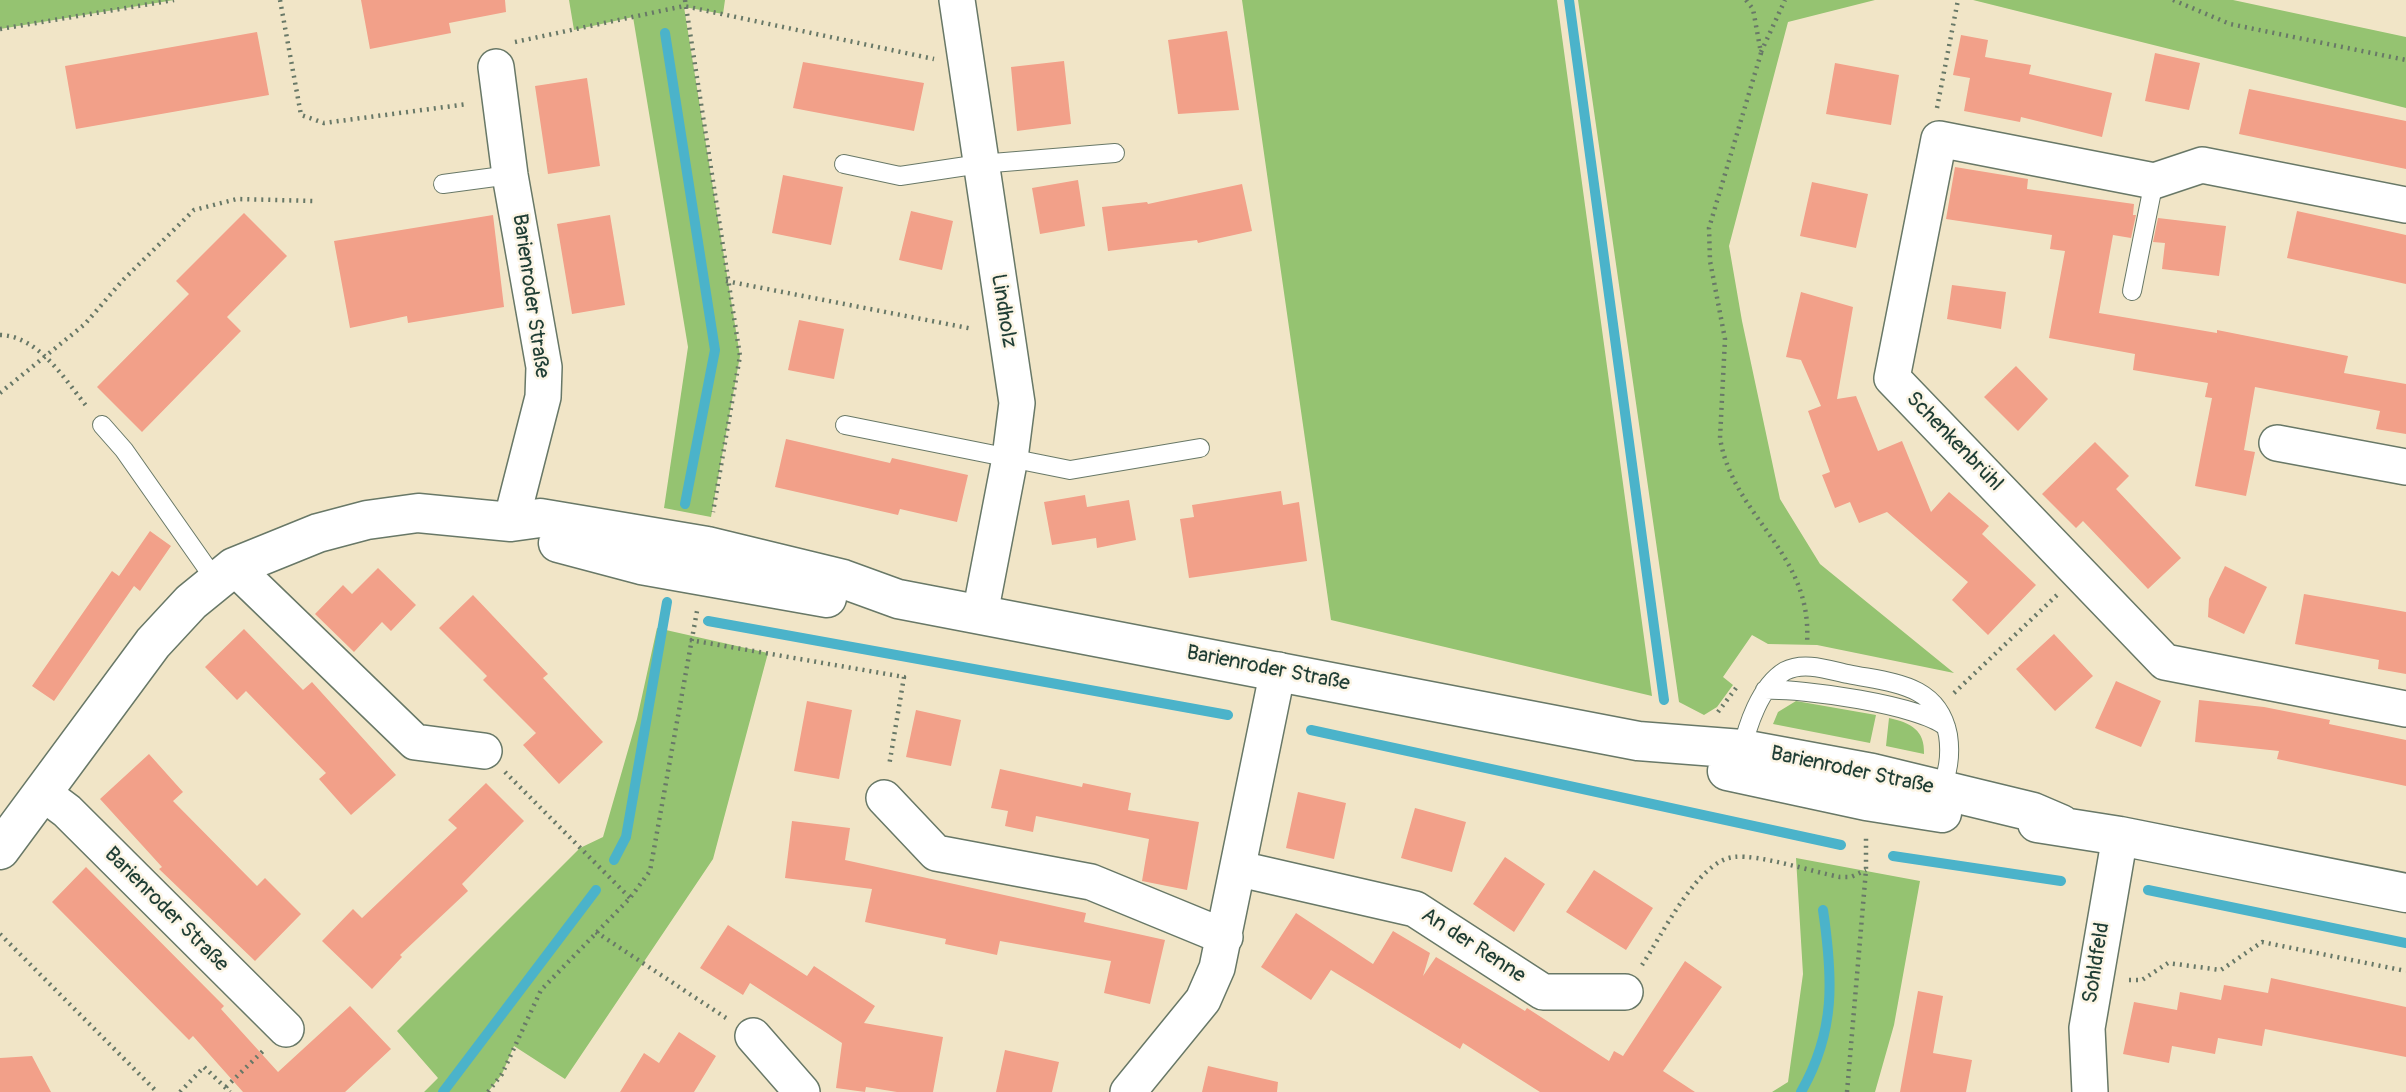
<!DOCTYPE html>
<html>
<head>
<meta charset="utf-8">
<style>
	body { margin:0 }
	canvas { display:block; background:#f1e5c7 }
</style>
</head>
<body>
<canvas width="2406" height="1092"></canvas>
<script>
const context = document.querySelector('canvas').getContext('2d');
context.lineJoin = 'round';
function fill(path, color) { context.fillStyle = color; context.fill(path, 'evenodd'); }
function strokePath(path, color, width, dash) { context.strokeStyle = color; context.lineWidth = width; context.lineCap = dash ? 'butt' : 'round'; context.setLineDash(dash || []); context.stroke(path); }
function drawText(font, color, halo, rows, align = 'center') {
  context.font = font + ' Pangolin,sans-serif'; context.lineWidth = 5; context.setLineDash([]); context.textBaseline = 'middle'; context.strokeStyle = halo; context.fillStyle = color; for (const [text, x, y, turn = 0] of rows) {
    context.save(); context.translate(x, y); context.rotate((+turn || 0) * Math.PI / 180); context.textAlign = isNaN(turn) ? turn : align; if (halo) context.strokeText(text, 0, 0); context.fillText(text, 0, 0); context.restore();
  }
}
fill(new Path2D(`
	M0,0H174L0,29Z
	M569,0H725L723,14L684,7L740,356L711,517L664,508L688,347L633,17L574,30Z
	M1242,0H1557L1652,696L1331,620Z
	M1578,0H1875L1788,22L1729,246L1742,321L1780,499L1820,564L1954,673L1817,645L1768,644L1752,635L1723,677L1733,685L1717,707L1704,715L1679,702Z
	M1973,0H2233L2406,37V108Z
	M657,628L768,653L713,859L565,1079L514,1046L502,1074L488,1092H424L438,1078L397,1031L580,848L603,837L637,719Z
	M1796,701L1876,715L1870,743L1773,724L1778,712Z
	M1889,718C1911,723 1925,730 1924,754L1886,746Z
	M1796,858L1920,881L1894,1025L1875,1092H1772L1788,1082L1803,974Z`), '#95c371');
strokePath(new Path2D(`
	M1569,0L1664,700
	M665,33L715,350L685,504
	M708,621L1228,715
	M1311,730L1841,845
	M1893,856L2061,881
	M614,860L626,837L667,602
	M2148,890L2406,943
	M443,1092L596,890
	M1801,1092C1836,1031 1833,978 1823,910`), '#4bb3ca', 10);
fill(new Path2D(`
	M361,0H505L506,12L449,23L451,33L370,49Z
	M1227,31L1239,110L1178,114L1168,40Z
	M257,32L269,95L76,129L65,66Z
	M1961,35L1988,40L1985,57L2031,65L2029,74L2112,93L2102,137L2021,117L2020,122L1964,111L1970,78L1953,75Z
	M2155,53L2200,63L2189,110L2145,101Z
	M1064,61L1071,124L1017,131L1011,67Z
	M803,62L924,83L914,131L793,108Z
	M1835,63L1899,75L1891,125L1826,114Z
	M587,78L600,166L548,174L535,86Z
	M2249,89L2406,121V169L2239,134Z
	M1955,167L2028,179L2027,189L2134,204L2133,215H2136L2131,238L2113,235L2099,313L2217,333V330L2348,356L2344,373L2406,384V434L2376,429L2380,411L2255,387L2244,450L2255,452L2246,496L2195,486L2212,398L2205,397L2208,383L2133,370L2135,354L2049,338L2065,251L2050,249L2052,235L1946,219Z
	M783,175L843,187L831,245L772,233Z
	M1078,180L1085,226L1040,234L1032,188Z
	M1812,182L1868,194L1856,248L1800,236Z
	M1242,184L1252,231L1198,243L1197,240L1108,251L1102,207L1147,202L1148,204Z
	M911,211L953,221L942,270L899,260Z
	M2297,211L2406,235V284L2287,258Z
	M244,213L287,256L227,317L241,331L142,432L97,387L189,294L176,281Z
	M493,215L504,307L408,323L407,316L350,328L334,241Z
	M610,215L625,305L572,314L557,224Z
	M2158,218L2226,226L2219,276L2162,269L2165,243L2153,242Z
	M1952,285L2006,292L2001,329L1947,319Z
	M1801,292L1853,307L1837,399L1856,396L1878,451L1902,441L1931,512L1949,492L1989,526L1982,534L2036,585L1988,635L1952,600L1968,582L1887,512L1859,523L1850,502L1835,508L1822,475L1830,472L1808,411L1821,406L1801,360L1786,357Z
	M799,320L844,329L834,379L788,370Z
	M2016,366L2048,399L2018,431L1984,397Z
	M786,439L890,463L892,458L968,475L957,522L900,509L898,515L775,487Z
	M2095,442L2129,476L2116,489L2181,558L2148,589L2083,521L2076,528L2042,494Z
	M1281,491L1283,505L1299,502L1307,561L1189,578L1180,519L1194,517L1192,505Z
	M1085,495L1087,507L1129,500L1136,540L1097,548L1096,538L1052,545L1044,502Z
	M150,531L171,546L140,591L134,586L54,701L32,686L112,571L119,576Z
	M2225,566L2267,587L2244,634L2208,617L2209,599Z
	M378,568L416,605L391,631L382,622L354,652L315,614L343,585L352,594Z
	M2304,594L2406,612V674L2378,669L2379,660L2295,644Z
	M473,595L548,674L543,678L603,742L559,784L523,745L536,733L483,680L487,676L439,628Z
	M244,629L303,690L312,682L396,775L351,815L319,779L326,773L246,691L237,700L205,667Z
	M2054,634L2093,676L2055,711L2016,669Z
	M2116,681L2161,701L2141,747L2095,728Z
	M2199,700L2264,707L2330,720L2329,724L2406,740V786L2277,759L2279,751L2195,742Z
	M807,701L852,710L839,779L794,771Z
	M916,710L961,720L951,766L906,757Z
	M149,754L183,792L173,801L257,886L265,878L301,914L255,961L159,869L162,867L100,799Z
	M1000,769L1082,787L1083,783L1131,793L1128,810L1199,822L1187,890L1142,881L1149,839L1036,816L1033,832L1005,826L1008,811L991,808Z
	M486,783L524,821L462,884L468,891L400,955L402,957L372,989L322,941L353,909L362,918L457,828L448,820Z
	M1298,792L1346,803L1334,859L1286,848Z
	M1415,808L1466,822L1452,872L1401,858Z
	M792,821L850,828L845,860L1086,913L1084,922L1165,940L1150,1004L1104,993L1111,961L1000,941L997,955L945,944L946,939L865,922L872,889L785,878Z
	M1505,857L1545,884L1514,932L1473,904Z
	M86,867L224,1006L221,1009L278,1072L350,1006L391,1049L345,1092H243L193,1036L189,1040L52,902Z
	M1594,870L1653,908L1626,950L1566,912Z
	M1296,913L1373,964L1393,931L1430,953L1423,976L1436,957L1525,1011L1527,1008L1609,1061L1614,1051L1623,1056L1685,961L1722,987L1663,1071L1695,1092H1540L1463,1043L1460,1049L1331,970L1311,1000L1261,967Z
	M728,925L807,976L814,966L875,1006L864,1023L943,1037L933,1092H897L866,1087L865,1092L836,1088L842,1043L750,983L743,995L700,968Z
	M2271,978L2406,1007V1057L2265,1029L2262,1046L2218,1038L2215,1054L2172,1046L2169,1063L2123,1054L2134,1002L2177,1010L2180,992L2221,1000L2224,985L2268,993Z
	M1918,991L1943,996L1933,1053L1972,1060L1966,1092H1900Z
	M679,1032L716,1056L694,1092H620L644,1053L659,1063Z
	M1005,1050L1059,1062L1052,1092H996Z
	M32,1056L51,1092H0V1058Z
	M1208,1066L1278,1082L1277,1092H1202Z`), '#f2a089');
const lane = new Path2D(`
	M844,164L900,176L980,164L1115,153
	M443,184L510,175
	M2132,291L2154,181
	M102,425L124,450L216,581
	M845,425L1070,470L1200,448
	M1765,690C1801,688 1921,705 1946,727
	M1741,754C1747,726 1760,686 1785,671C1804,661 1829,670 1848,674C1891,683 1938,683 1948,735C1951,755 1949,773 1939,792`);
const street = new Path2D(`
	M957,0L1017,403L1010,458L980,614
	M496,67L510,175L544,367L543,397L511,522
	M2406,205L2202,165L2154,181L1939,139L1892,378L2165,662L2406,709
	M2277,443L2406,467
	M234,567L415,742L484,751
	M43,793L67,811L286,1029
	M884,798L936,853L1091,882L1225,937
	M1240,869L1415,909L1543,992H1625
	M753,1036L802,1092
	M1128,1092L1203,1000L1217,968L1278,670
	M2090,1092L2087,1028L2120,836`);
const secondary = new Path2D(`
	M558,543L641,565L827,598
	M1727,771L1866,801L1942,813
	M2037,823L2120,836L2406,893
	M0,850L153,643L191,602L234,567L318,533L367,520L418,513L511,522L540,518L707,546L843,579L898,599L1638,741L1742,749L1872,773L2033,812L2061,824`);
strokePath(lane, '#687867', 20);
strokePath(street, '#687867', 38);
strokePath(secondary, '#687867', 41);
strokePath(new Path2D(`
	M280,0L301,115L324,123L468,104
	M685,0L740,356L713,512
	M1746,0L1753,9L1761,53L1709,228L1710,261L1725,339L1720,438C1733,518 1813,552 1807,643
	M2173,0L2230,24L2406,60
	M0,29L174,0
	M515,42L684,6L934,59
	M1761,52L1785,0
	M1937,108L1958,0
	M726,281L973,329
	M0,335C39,336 65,380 88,408
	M0,393L85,324L122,281L194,210L237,199L315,201
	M690,640L904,677L889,766
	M1954,693L2057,595
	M1718,712L1736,688
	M505,772L630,898
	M596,932L726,1018
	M0,934L157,1092
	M1642,965C1661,937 1698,860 1734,857C1759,854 1813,872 1840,877H1851L1866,870
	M2129,980H2142L2168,963L2221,970L2262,942L2406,971
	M226,1087L263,1051
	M180,1092L204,1067L230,1092
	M488,1092L502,1074L541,990L630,898L650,871L697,611
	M1847,1092L1866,870V834`), '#687867', 4.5, [2, 5]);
strokePath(lane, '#fff', 18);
strokePath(street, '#fff', 35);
strokePath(secondary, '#fff', 38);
drawText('21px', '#1f3d34', '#fcf5e5', [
	["Barienroder Straße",530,296,82],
	["Lindholz",1003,311,81],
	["Schenkenbrühl",1954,442,46],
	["Barienroder Straße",1268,669,11],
	["Barienroder Straße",1852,771,12],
	["Barienroder Straße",166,910,45],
	["An der Renne",1473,946,33],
	["Sohldfeld",2097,963,-81]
]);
</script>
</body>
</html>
